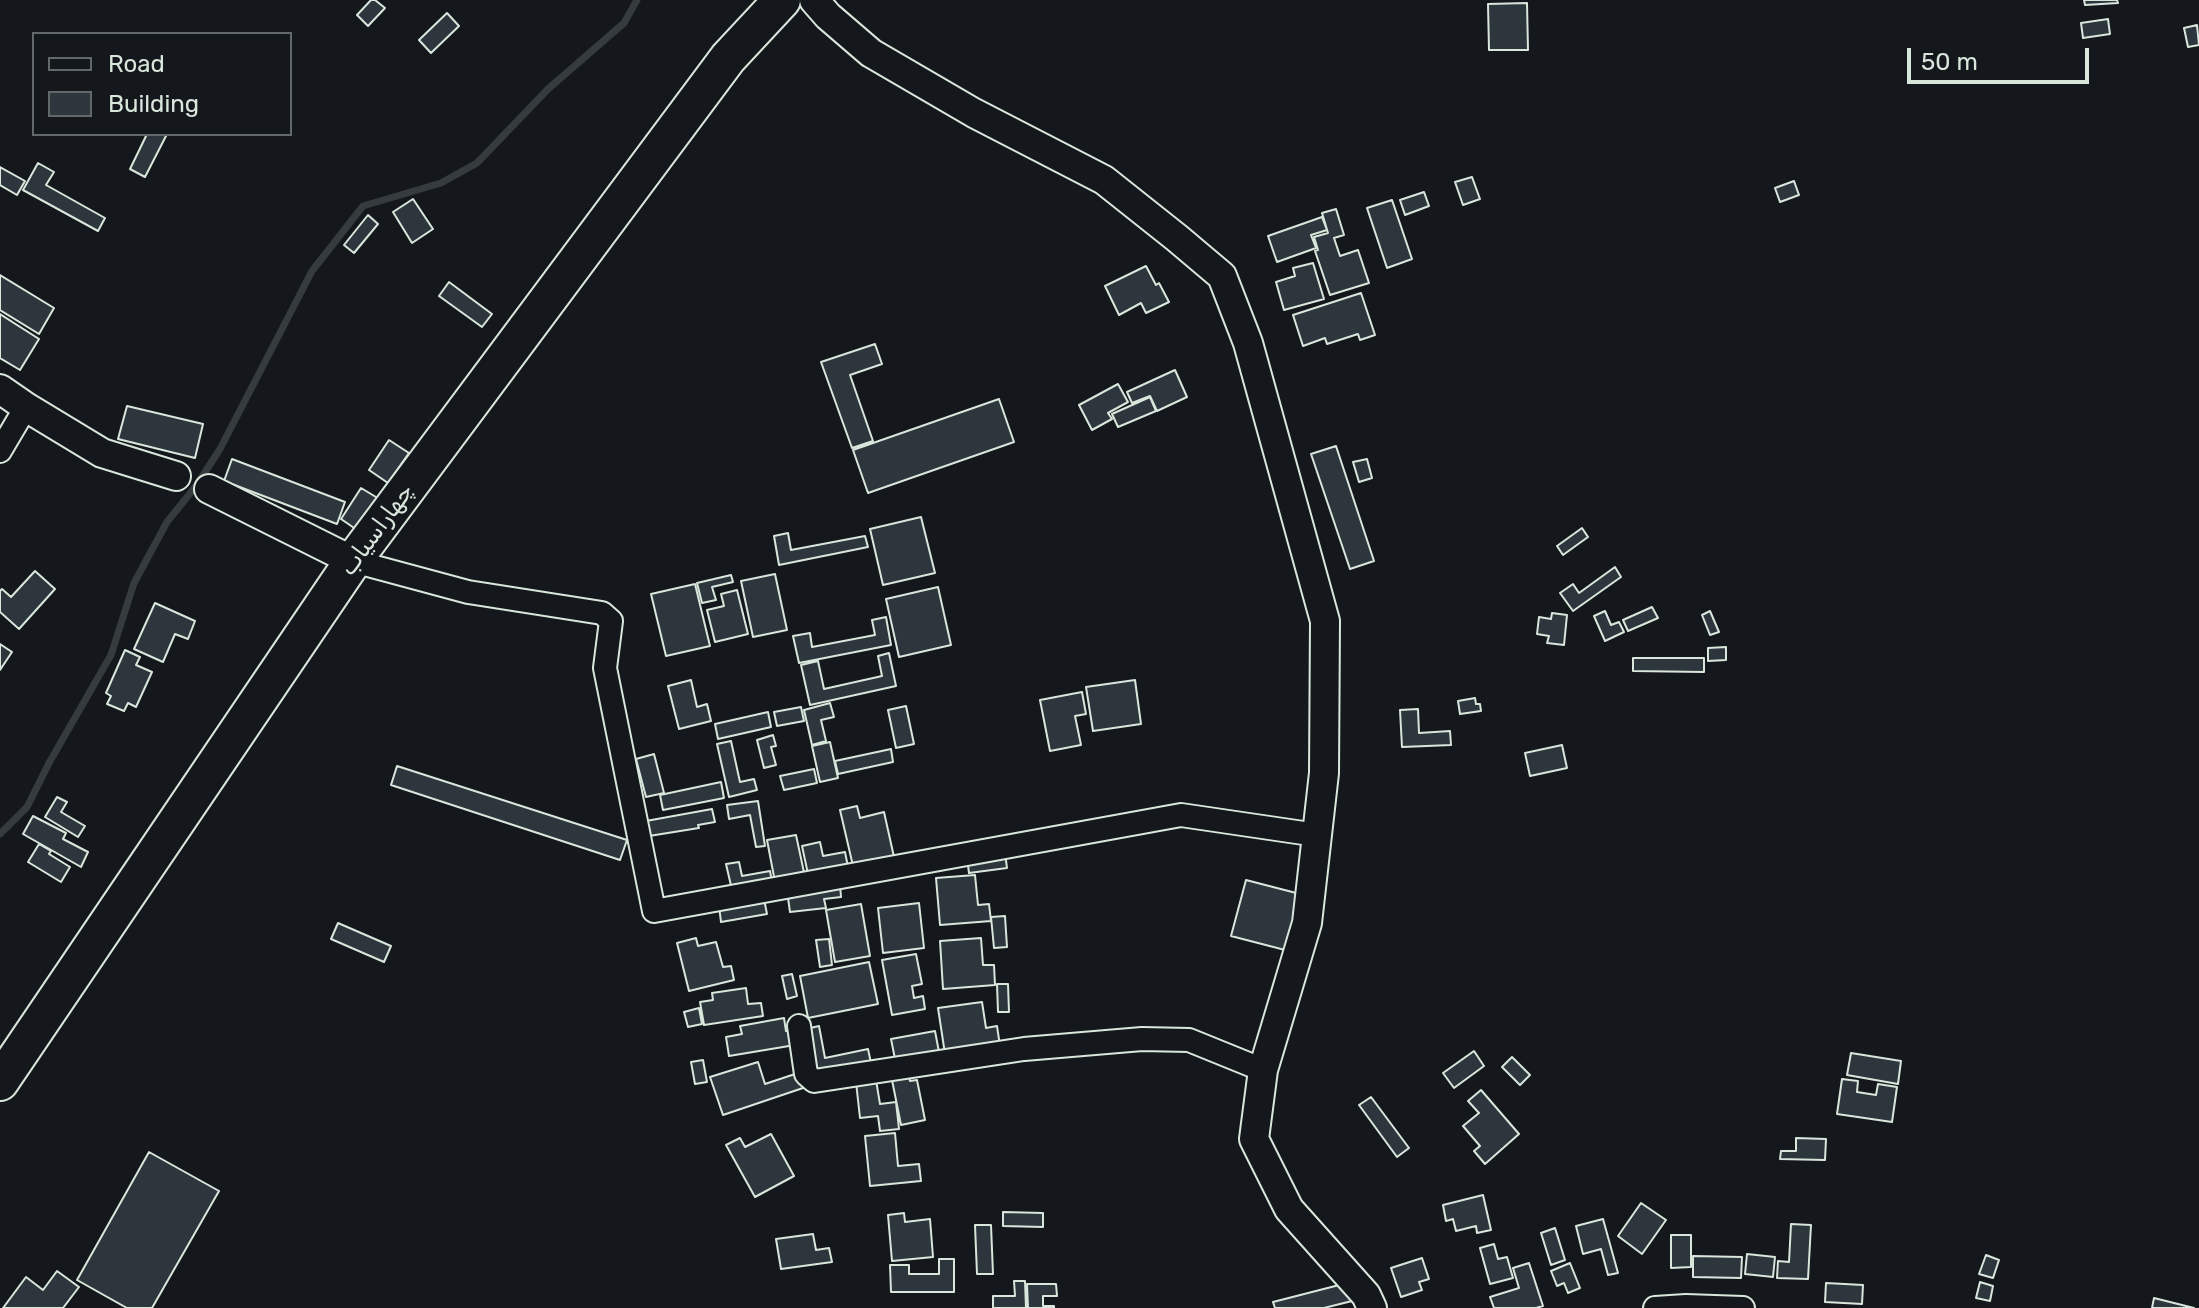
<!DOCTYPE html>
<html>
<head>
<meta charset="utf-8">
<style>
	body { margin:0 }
	#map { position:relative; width:2199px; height:1308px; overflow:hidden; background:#14181c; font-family:Rubik,sans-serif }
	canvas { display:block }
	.legend { position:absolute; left:32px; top:32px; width:260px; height:104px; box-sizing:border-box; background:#14181c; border:2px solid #626a69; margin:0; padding:10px 14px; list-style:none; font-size:24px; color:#d8e6dc }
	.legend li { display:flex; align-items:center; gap:16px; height:40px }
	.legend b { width:40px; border:2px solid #626a69 }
	.scale { position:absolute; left:1907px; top:48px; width:182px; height:36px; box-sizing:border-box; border:4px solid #d8e6dc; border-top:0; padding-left:10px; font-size:24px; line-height:28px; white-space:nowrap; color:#d8e6dc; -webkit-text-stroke:6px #14181c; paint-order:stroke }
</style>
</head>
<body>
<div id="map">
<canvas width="2199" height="1308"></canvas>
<ul class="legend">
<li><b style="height:10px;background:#14181c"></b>Road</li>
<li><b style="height:22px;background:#2c363c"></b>Building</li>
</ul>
<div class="scale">50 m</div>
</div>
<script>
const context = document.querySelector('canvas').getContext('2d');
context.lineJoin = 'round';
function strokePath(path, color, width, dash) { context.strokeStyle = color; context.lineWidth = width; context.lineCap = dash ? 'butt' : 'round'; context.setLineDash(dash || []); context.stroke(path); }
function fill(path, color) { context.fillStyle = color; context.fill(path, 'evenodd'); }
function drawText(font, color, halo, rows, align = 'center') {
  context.font = font + ' Rubik,"Noto Sans Arabic",sans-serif'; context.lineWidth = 6; context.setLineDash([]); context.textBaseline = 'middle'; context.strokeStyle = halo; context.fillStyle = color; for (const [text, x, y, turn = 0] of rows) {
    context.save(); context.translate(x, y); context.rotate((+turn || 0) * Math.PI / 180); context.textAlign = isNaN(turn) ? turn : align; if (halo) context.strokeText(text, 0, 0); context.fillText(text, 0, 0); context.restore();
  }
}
strokePath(new Path2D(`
	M0,834L27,807L49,763L111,655L134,583L167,522L196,486L220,449L312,271L363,206L441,183L477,163L548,89L624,23L637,0`), '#363b3e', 7);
const building = new Path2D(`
	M371,0H375L385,8L368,26L357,15Z
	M2084,0H2117L2118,3L2085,5Z
	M1527,3L1528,50H1489L1488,4Z
	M447,13L459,26L431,53L419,40Z
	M2108,19L2110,34L2083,38L2081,23Z
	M2197,25L2199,45L2188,47L2184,28Z
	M147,134H167L145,177L130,169Z
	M38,163L54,172L46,185L105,218L98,231L23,190Z
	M0,167L25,181L17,195L0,185Z
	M1472,177L1480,199L1463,205L1455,182Z
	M1794,181L1799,195L1780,202L1775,188Z
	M1424,192L1429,206L1405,215L1400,200Z
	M413,199L433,229L412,243L393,212Z
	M1392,200L1412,259L1387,268L1367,208Z
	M1336,209L1344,235L1334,238L1340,256L1358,250L1369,283L1330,295L1315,251L1318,250L1314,237L1328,233L1322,213Z
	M368,215L378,224L354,253L344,245Z
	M1322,217L1327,230L1311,235L1316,248L1277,262L1268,236Z
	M1313,263L1324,299L1284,310L1276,282L1295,276L1293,268Z
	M1146,266L1156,285L1159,283L1169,302L1146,313L1141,303L1119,315L1105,286Z
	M0,275L54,308L39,334L0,310Z
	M449,282L492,314L482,327L439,296Z
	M1361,293L1375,335L1360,340L1358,334L1327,344L1325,338L1303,346L1293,315Z
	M0,314L39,339L20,370L0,358Z
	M875,344L882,364L850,375L873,441L852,448L821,362Z
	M1175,370L1187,397L1157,411L1150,396L1132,403L1127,392Z
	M1118,384L1128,402L1108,413L1112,419L1092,430L1079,405Z
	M1150,397L1156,411L1118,427L1112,414Z
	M999,399L1014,442L868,493L853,450Z
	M127,406L203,424L195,458L118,439Z
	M389,440L409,453L388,483L369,470Z
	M1336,446L1374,561L1350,569L1311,454Z
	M232,459L345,502L337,524L224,481Z
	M1367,459L1372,478L1359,482L1353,462Z
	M361,488L381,500L360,532L341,519Z
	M921,517L935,573L883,585L870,529Z
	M1582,528L1588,537L1563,555L1557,546Z
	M788,533L791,550L865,536L868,547L779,565L774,536Z
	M1615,567L1621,577L1573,611L1560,593L1573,584L1579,593Z
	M35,571L55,589L19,629L0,612V591L2,589L11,597Z
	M775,574L787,630L753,637L741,581Z
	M731,575L733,582L712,587L716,600L702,603L697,583Z
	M695,584L710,646L666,656L651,594Z
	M938,587L951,645L899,657L886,599Z
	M737,590L748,634L715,642L707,610L724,606L721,594Z
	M155,603L195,621L188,639L175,634L163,662L134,649Z
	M1652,607L1658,618L1628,631L1623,620Z
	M1605,611L1611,625L1619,622L1624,632L1605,641L1594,616Z
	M1710,611L1719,632L1710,635L1702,615Z
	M1552,613L1567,615L1564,645L1547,643L1549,636L1537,634L1539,617L1551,619Z
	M886,617L891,645L799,663L793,636L810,633L812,647L875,635L872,620Z
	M0,644L12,652L0,670Z
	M1726,647V660L1708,661V648Z
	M125,650L140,657L136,665L152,672L136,707L128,703L124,711L107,704L111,696L106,693Z
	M889,653L896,686L810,705L801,665L818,661L824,689L882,676L878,656Z
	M1633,658H1704V672L1633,671Z
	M691,680L697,707L707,704L711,721L679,729L668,686Z
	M1135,680L1141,724L1093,731L1086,687Z
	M1082,692L1086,714L1075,716L1081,745L1050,751L1040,700Z
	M1475,698L1476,704H1480L1481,711L1460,714L1458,701Z
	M830,703L834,717L821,720L826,741L812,745L804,710Z
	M906,706L914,744L896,748L888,710Z
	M801,707L804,721L777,726L774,712Z
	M1418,709L1419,733L1450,731L1451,745L1402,747L1400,710Z
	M768,712L771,727L718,739L715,724Z
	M773,735L776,746L771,747L776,765L764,768L757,740Z
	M731,741L740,782L754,779L757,790L729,797L717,744Z
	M830,742L838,778L820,782L812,746Z
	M1562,745L1567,768L1530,776L1525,753Z
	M891,749L893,762L838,774L835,761Z
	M654,754L664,793L646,797L636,759Z
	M397,766L627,840L620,860L391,785Z
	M814,769L817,783L784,790L780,776Z
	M721,782L724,798L663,810L660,795Z
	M57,797L67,802L61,812L85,826L78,837L45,817Z
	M758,801L765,846L756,847L750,815L729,819L727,805Z
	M857,806L860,818L884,812L894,857L853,866L840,810Z
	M712,809L715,822L698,825L699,828L649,836L646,821Z
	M33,816L66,833L63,839L88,852L81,867L23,834Z
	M796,835L805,877L775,882L767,840Z
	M820,842L823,856L845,852L848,867L808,874L802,846Z
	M39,844L51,851L49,854L70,867L61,882L28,862Z
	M1005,853L1007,868L969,873L967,858Z
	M739,862L742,876L770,871L772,882L732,890L726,864Z
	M975,875L978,905L989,904L991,921L940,925L936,878Z
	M1246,880L1300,894L1285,950L1231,936Z
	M840,885L841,897L824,899L826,908L790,912L787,891Z
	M764,899L767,914L721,922L719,906Z
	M919,903L924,948L883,953L878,908Z
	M861,904L870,956L835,962L826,910Z
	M1005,916L1007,947L994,948L991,917Z
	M338,923L391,946L384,962L331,939Z
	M696,938L698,946L716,942L723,967L731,966L734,980L689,991L677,943Z
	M981,938L983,965H994L995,985L943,989L940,941Z
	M829,939L832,965L820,967L816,940Z
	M916,954L922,984L912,986L914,998L923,996L925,1009L892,1015L882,960Z
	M869,962L878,1004L808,1018L800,976Z
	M792,974L797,996L787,999L782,976Z
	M997,984H1008L1009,1012H998Z
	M746,988L748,1004L761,1003L763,1016L704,1025L700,1002L713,1000L712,993Z
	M982,1002L986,1028L997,1026L1000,1046L945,1054L938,1008Z
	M699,1008L702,1024L688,1027L684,1012Z
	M784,1018L786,1031L798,1029L801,1044L729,1056L726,1037L742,1034L740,1026Z
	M819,1026L825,1058L868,1049L871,1063L815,1073L806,1029Z
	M935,1031L939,1052L895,1059L891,1039Z
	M1474,1051L1484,1066L1454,1088L1443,1073Z
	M1851,1053L1901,1061L1898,1084L1847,1075Z
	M1512,1057L1530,1075L1520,1085L1502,1067Z
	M703,1060L707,1082L695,1084L691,1062Z
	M758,1062L765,1084L798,1073L803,1088L723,1115L710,1077Z
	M908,1072L910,1081L917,1080L925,1120L901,1125L891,1075Z
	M1842,1079L1858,1081L1857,1092L1876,1095L1878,1084L1897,1087L1892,1122L1837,1114Z
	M876,1080L880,1104L896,1102L899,1129L880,1131L878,1116L860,1118L856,1082Z
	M1481,1090L1519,1134L1485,1164L1474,1151L1480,1146L1463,1126L1479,1113L1468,1101Z
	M1371,1097L1409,1148L1397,1157L1359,1105Z
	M895,1133L898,1166L919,1164L921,1181L870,1186L865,1136Z
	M771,1134L794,1176L755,1197L726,1145L740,1138L745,1147Z
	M1796,1138L1826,1139L1825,1160L1780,1159L1781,1151H1796Z
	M149,1152L219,1191L152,1308H127L77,1280Z
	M1483,1195L1491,1230L1477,1233L1476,1226L1456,1231L1453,1219L1446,1221L1443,1205Z
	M1641,1203L1666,1220L1642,1254L1618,1236Z
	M1003,1212L1043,1213V1227L1003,1226Z
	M904,1213L905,1222L930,1219L933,1257L892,1261L888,1215Z
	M1603,1219L1618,1273L1608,1275L1601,1249L1583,1254L1576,1226Z
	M1791,1224L1811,1225L1808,1279L1777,1278L1778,1261L1789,1262Z
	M975,1225H991L993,1274H977Z
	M1555,1228L1565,1260L1551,1265L1541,1233Z
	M813,1234L816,1250L829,1248L832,1262L781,1269L776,1239Z
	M1671,1235H1691V1267L1671,1268Z
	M1494,1244L1498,1259L1507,1257L1513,1278L1490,1284L1480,1248Z
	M1747,1254L1775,1257L1773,1277L1745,1274Z
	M1986,1255L1999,1260L1993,1278L1979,1274Z
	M1693,1256L1742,1257L1741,1278L1693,1277Z
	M1422,1258L1429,1279L1419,1282L1422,1290L1401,1297L1391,1268Z
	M939,1259H954V1292H891L890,1265H909V1274H939Z
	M1529,1263L1543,1306L1536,1308H1494L1490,1297L1519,1288L1513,1268Z
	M1570,1263L1580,1288L1568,1293L1564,1283L1557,1286L1551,1271Z
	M57,1271L79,1287L63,1308H3L26,1277L43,1290Z
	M1014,1281H1025L1026,1308H993V1296H1015Z
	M1980,1282L1993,1286L1990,1301L1976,1298Z
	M1347,1283L1352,1301L1324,1308H1275L1273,1302Z
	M1826,1283L1863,1285L1862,1304L1825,1302Z
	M1027,1284H1056L1057,1296H1043V1306H1054V1308H1028Z
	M2154,1298L2194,1308H2152Z`);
fill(building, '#2c363c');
strokePath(building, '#d8e6dc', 2);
const minor = new Path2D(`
	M0,451L26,407
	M353,561L468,592L602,613L611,621L605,668L654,911L1181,815L1317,835
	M799,1026L806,1074L814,1081L1024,1049L1142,1039L1189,1040L1263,1070
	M1655,1308L1686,1306L1743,1308`);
const tertiary = new Path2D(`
	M814,0L828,16L871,53L974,113L1104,180L1177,238L1222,276L1248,343L1325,621L1324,773L1307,923L1263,1070L1254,1139L1289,1209L1366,1295L1372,1308
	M0,389L26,407L102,453L176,476
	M209,489L353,561`);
const trunk = new Path2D(`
	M0,1082L353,561L728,58L782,0`);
strokePath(minor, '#d8e6dc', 26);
strokePath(tertiary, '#d8e6dc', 32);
strokePath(trunk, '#d8e6dc', 40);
strokePath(minor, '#14181c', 22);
strokePath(tertiary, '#14181c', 28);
strokePath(trunk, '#14181c', 36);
drawText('24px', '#d8e6dc', '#14181c', [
	["چهاراسیاب",377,530,-54]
]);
</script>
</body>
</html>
